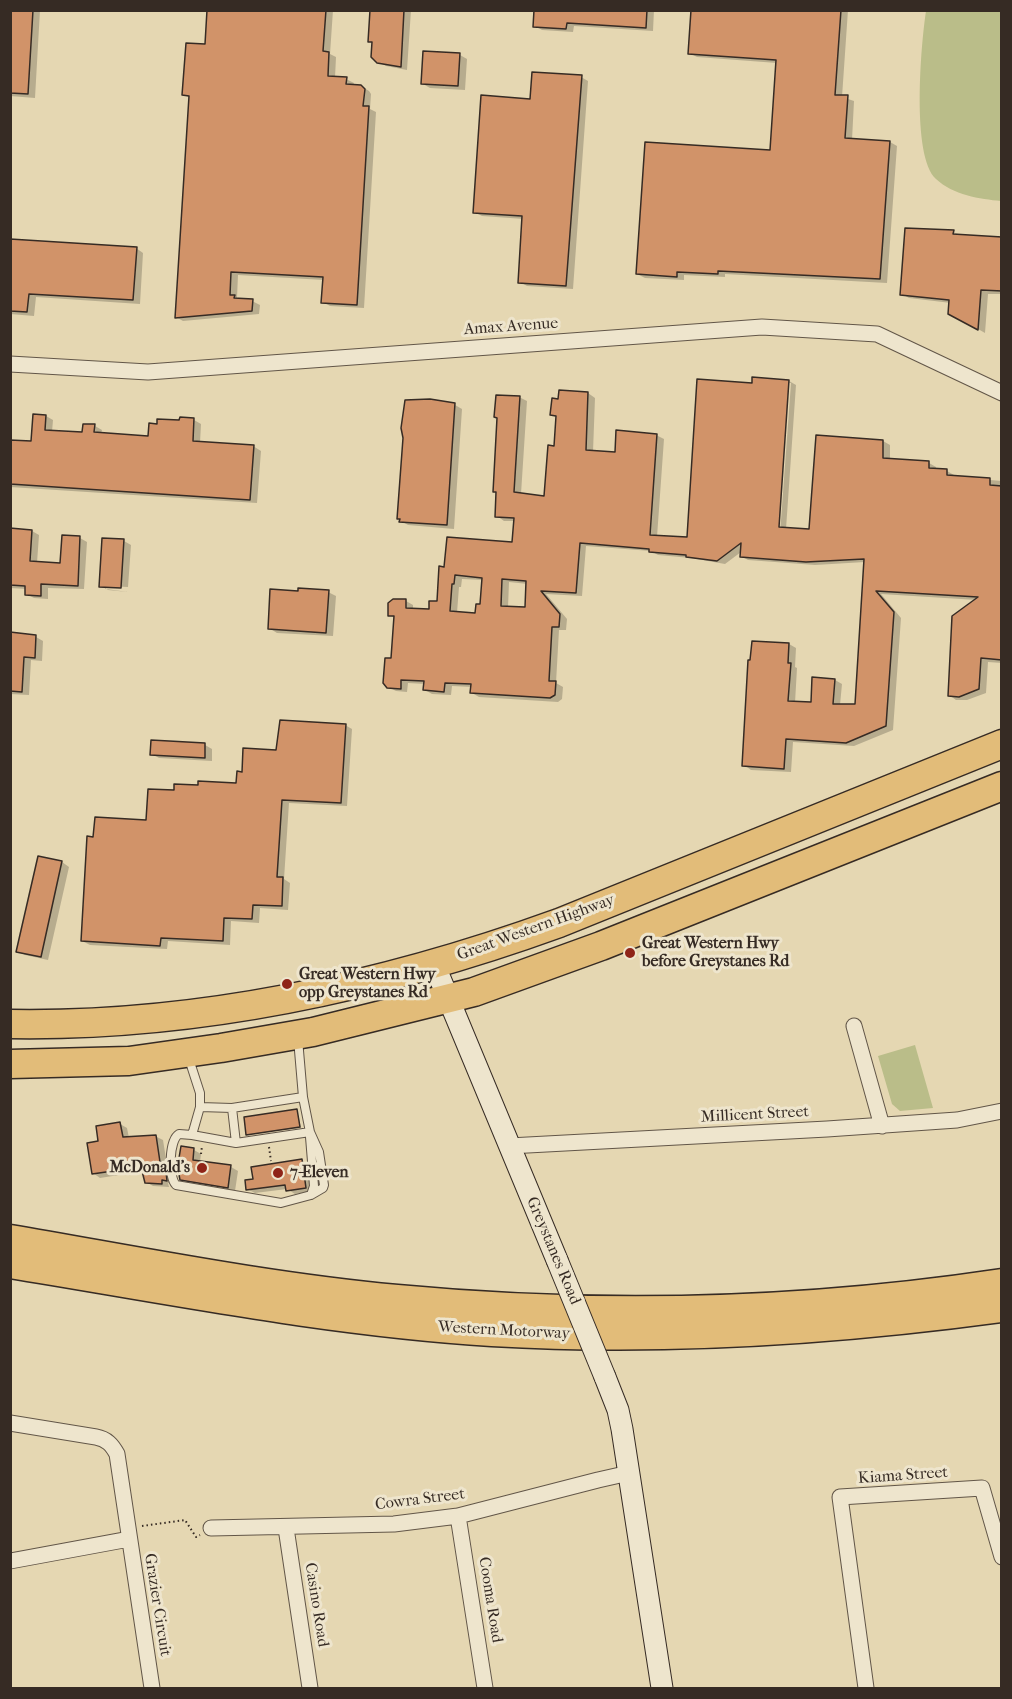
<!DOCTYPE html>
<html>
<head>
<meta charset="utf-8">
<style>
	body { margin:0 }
	#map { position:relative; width:1012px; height:1699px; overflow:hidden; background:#e5d7b2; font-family:"IM FELL French Canon",serif }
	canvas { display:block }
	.frame { position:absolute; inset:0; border:12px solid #362b24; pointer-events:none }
</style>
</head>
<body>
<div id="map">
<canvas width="1012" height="1699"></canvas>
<div class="frame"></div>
</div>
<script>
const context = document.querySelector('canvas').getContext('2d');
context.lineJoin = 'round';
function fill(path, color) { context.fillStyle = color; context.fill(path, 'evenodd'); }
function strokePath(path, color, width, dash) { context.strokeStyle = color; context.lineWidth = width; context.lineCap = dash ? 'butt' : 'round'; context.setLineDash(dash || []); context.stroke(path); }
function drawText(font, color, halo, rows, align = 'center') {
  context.font = font + ' "IM FELL French Canon",serif'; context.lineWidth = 6; context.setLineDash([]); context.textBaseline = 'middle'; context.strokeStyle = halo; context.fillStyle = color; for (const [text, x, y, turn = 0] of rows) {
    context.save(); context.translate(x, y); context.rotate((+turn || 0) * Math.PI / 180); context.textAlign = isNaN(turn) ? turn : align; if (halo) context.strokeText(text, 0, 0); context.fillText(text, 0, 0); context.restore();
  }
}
fill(new Path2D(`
	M926,11H1001V201C980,199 953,195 936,179C911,156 921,44 926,11Z
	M915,1045L933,1108L900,1111L892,1104L878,1056Z`), '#babd89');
fill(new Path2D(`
	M10,10H40L35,98L10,96Z
	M209,10H333L330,54L336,57L335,78L346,79L354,83L353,86H361L369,91L371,94L370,109L376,112L364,308L330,306L323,302L324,280L238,275L237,298L252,301L260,305L259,314L183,321L176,317L190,98L184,94L207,45Z
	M372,10H411L407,70L386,66L378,62L374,43L370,41Z
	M536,10H654L653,31L574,26L573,32L542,30L535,26Z
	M692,10H848L842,97L854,101L852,140L890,142L897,146L887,283L725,274V277L684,275V280L645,278L637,274L771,151L777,63L697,57L689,53Z
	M460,55L467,59L465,90L430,88L423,84Z
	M581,77L588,81L573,289L527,286L520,282L524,219L482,216L474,212L531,100Z
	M953,232L960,235L1002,238V294H988L985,333L950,313L951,303L909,298L902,294Z
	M10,241L136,248L143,253L140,304L36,297L34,316L10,314Z
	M789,381L796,385L786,529L810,530L883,441L890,445V460L929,463L936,467V470L947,471L954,475V477L1002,481V663L988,662L986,693L967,700H956L949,695L977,600L881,594L901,618L893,730L854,746L793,742L791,772L751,770L744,765L789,644L796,648L795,667L797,668L795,703L812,704L835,680L842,684L840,705L856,706L865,562L815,565L748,560L741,556V552L725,564L691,558L658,555L651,551L586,546L582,596L546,594L567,619L566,630H559L556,683L563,687L562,699L558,702L479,697L472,693V687L452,686L451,695L432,694L425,690V684L408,683L407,692L396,691L388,687L393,660L395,618L389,615L406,601L413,605V610L430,611L438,603L446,568L514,544L515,521H504L497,516L519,397L527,401L521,494L546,497L556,448L558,418L552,415L560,400V392L588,393L595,398L593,452L616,453L656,435L664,439L657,537L689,539L753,385ZM788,383H791L780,534H777ZM462,579L484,580L482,606L477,614L457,613L459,587H461ZM509,582L528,584L526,609L508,608Z
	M455,405L462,409L454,529L408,525L401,521Z
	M46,416L53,420L52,432L84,434L95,426L102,430L101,434L150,438L158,425L194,420L201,424L200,443L253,446L261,451L257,503L10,487V441L32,443Z
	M10,530L32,531L39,535L37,563L62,564L63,537L80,538L87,542L84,589L48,588V599L34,598L26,594L27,589L10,588Z
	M124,541L131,545L128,587L106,586V589L128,592L108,590L101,586Z
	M328,592L336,596L333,636L277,633L269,628Z
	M10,633L36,637L43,641L42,661L31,660L29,695L10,694Z
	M345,725L352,729L347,806L289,803L284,879L290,883L288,910L260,908L259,923L231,921L230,945L168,941L167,949L90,945L82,941L95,838L148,822L175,792L237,785L243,773L277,751Z
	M153,742L205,745L212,749V761L159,758L152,754Z
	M39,857L62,862L69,867L48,960L25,955L18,951Z
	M297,1110L301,1128L248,1134Z
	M120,1124L127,1128L129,1138L155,1136L163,1140L167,1165L172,1168L174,1184L168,1183L169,1187L153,1186L146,1182L144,1171L100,1178L93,1173L100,1143Z
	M194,1150L201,1154L200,1162L231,1167L238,1171L235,1191L189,1183L181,1179Z
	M302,1161L309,1165L312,1191L295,1194L287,1189L255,1193L247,1189L254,1180Z`), '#0003');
const building = new Path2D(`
	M10,10H33L28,94L10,93Z
	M207,10H326L323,51L329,52L328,76L347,77L346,84L361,85L365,89L363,106H369L357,305L321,303L323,277L231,272L230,295H235L234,298L253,299L252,311L175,318L189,96L182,95L186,43L205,44Z
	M370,10H404L401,67L377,63L371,57L372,42H368Z
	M534,10H647L646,28L567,23L566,29L533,27Z
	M691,10H841L835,95H848L845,138L890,141L880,279L718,271V274L677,272V277L636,274L645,142L770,150L776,60L688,54Z
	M423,51L460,53L458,86L421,84Z
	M532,72L582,75L566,286L518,283L522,216L473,213L481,95L530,99Z
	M905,228L954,230L953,234L1002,237V291L981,290L978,330L948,314L949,300L900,295Z
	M10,239L137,247L133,300L29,294L27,312L10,311Z
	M752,377L789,380L779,527L809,529L816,435L883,440V458L929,461V468L947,469V475L990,478V485L1002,486V660L981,658L979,689L959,697L948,696L952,616L978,597L876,591L894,612L886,726L846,743L786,739L784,769L742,766L748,660H750L752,641L789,643L788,663H791L788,701L811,702L812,677L835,679L833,704H855L864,559L806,562L740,557L741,543L717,561L686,557V555L649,552V549L580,543L576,593L541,591L560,614L559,627H552L549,681H556L555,695L550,698L470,693L471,684L445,683L444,692L423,690L424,681L401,680V689L387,688L383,683L385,658H391L394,616H388V603L393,599H406V608L429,609V601H437L439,566L444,567L447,537L512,542L514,518L495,517L496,492H493L497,418L494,417L496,395L520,396L514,492L544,496L548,445L554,446L556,416L550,415L552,398L558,399L559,390L588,392L586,450L615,452L616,430L657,434L650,535L687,537L697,379L752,383ZM455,575L482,578L480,604H476L475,613L450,611L452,584H454ZM502,579L526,581L525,607L501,606Z
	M430,399L455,403L447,525L399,522L400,519H397L403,438L401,428L405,400Z
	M33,414L46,415L45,430L82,432L83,424H95L94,432L148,436L149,423L157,424V419L179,420L180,417L194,418L193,441L254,445L250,500L10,484V440L31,441Z
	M10,528L32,530L30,561L60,563L62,535L80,536L78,586L41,584V596L25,595V586L10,585Z
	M102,538L124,539L121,588L99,587Z
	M298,588L329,590L326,633L268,629L270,589L298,591Z
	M10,632L36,635L35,658L24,657L22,692L10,691Z
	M280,720L346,724L341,803L282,800L277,877H283L282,906L253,905L252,919L224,918L223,941L161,938L160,946L81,941L87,836L93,837L95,817L146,820L148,789L174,790V784L198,785V781L236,783L237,771L242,772L243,748L276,750Z
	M151,740L205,743V758L150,755Z
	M38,856L62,861L41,957L16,952Z
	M297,1109L300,1127L246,1135L244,1117Z
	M120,1122L123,1137L156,1135L160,1162H165L167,1181L162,1180V1184L145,1183L141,1167L92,1174L87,1143L98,1141L96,1126Z
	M181,1146L194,1148L193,1160L231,1165L228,1188L180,1180L177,1164H178Z
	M302,1159L306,1188L286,1191L285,1185L246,1190L245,1180L253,1179L251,1167Z`);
fill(building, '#d19369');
strokePath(building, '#362b24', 1.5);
const lane = new Path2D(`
	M298,1039L303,1097L310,1132L236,1143L232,1108L303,1097
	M189,1059L200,1093V1107
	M232,1108L200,1107L192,1135L236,1143
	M192,1135L179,1134C169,1140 168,1176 176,1185L281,1203L311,1195L323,1188L324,1185L319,1152L310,1132
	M310,1137L314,1186L311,1195`);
const street = new Path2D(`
	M10,364L148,372L762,327L877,334L1002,393
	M854,1026L882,1126
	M509,1146L827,1129L957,1120L1002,1111
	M10,1423L96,1437C107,1439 112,1445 117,1454L152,1688
	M458,1516L485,1688
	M211,1528L394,1524L458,1516L598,1480L629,1473
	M286,1528L310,1688
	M10,1561L129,1539
	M866,1688L840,1497L982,1488L1002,1557`);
const secondary = new Path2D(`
	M434,964L557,1260
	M605,1377L618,1410L622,1429L662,1688`);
const highway = new Path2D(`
	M10,1024C196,1027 385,986 559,923L1002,744
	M10,1064L129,1061L221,1048L313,1032L474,992L601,946L1002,786
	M10,1239C139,1261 267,1287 397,1299C598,1318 802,1313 1002,1283
	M10,1264C170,1290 330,1322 492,1332C663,1342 832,1331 1002,1308`);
strokePath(lane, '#625648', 10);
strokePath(street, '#625648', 17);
strokePath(secondary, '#362b24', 23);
strokePath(highway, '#362b24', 31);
strokePath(new Path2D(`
	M269,1147L271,1161
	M201,1154L202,1146
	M142,1526L185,1520L196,1537L200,1535`), '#362b24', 2, [1.5, 3]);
strokePath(lane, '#eee5cd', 8);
strokePath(street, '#eee5cd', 15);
strokePath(secondary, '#eee5cd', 21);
strokePath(highway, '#e2bc79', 28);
const secondaryBridge = new Path2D(`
	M557,1260L605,1377`);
strokePath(secondaryBridge, '#362b24', 23, []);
strokePath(secondaryBridge, '#eee5cd', 21);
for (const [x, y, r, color] of [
	[630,953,6,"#8f2418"],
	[287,984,6,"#8f2418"],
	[202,1168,6,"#8f2418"],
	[278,1173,6,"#8f2418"]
]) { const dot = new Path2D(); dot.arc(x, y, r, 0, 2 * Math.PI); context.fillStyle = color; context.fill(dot); strokePath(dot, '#eee5cd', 2); }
drawText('16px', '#362b24', '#eee5cd', [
	["Amax Avenue",511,327,-4],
	["Great Western Highway",536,928,-20],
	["Millicent Street",755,1115,-3],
	["Greystanes Road",553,1251,67],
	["Western Motorway",504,1331,3],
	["Kiama Street",903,1476,-4],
	["Cowra Street",420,1500,-7],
	["Cooma Road",490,1600,81],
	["Grazier Circuit",157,1605,81],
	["Casino Road",316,1605,81]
]);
drawText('bold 16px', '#362b24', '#eee5cd', [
	["Great Western Hwy",642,944],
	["before Greystanes Rd",642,962],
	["Great Western Hwy",299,975],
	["opp Greystanes Rd",299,993],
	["McDonald's",190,1168,"right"],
	["7-Eleven",290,1173]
], 'left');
</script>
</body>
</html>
